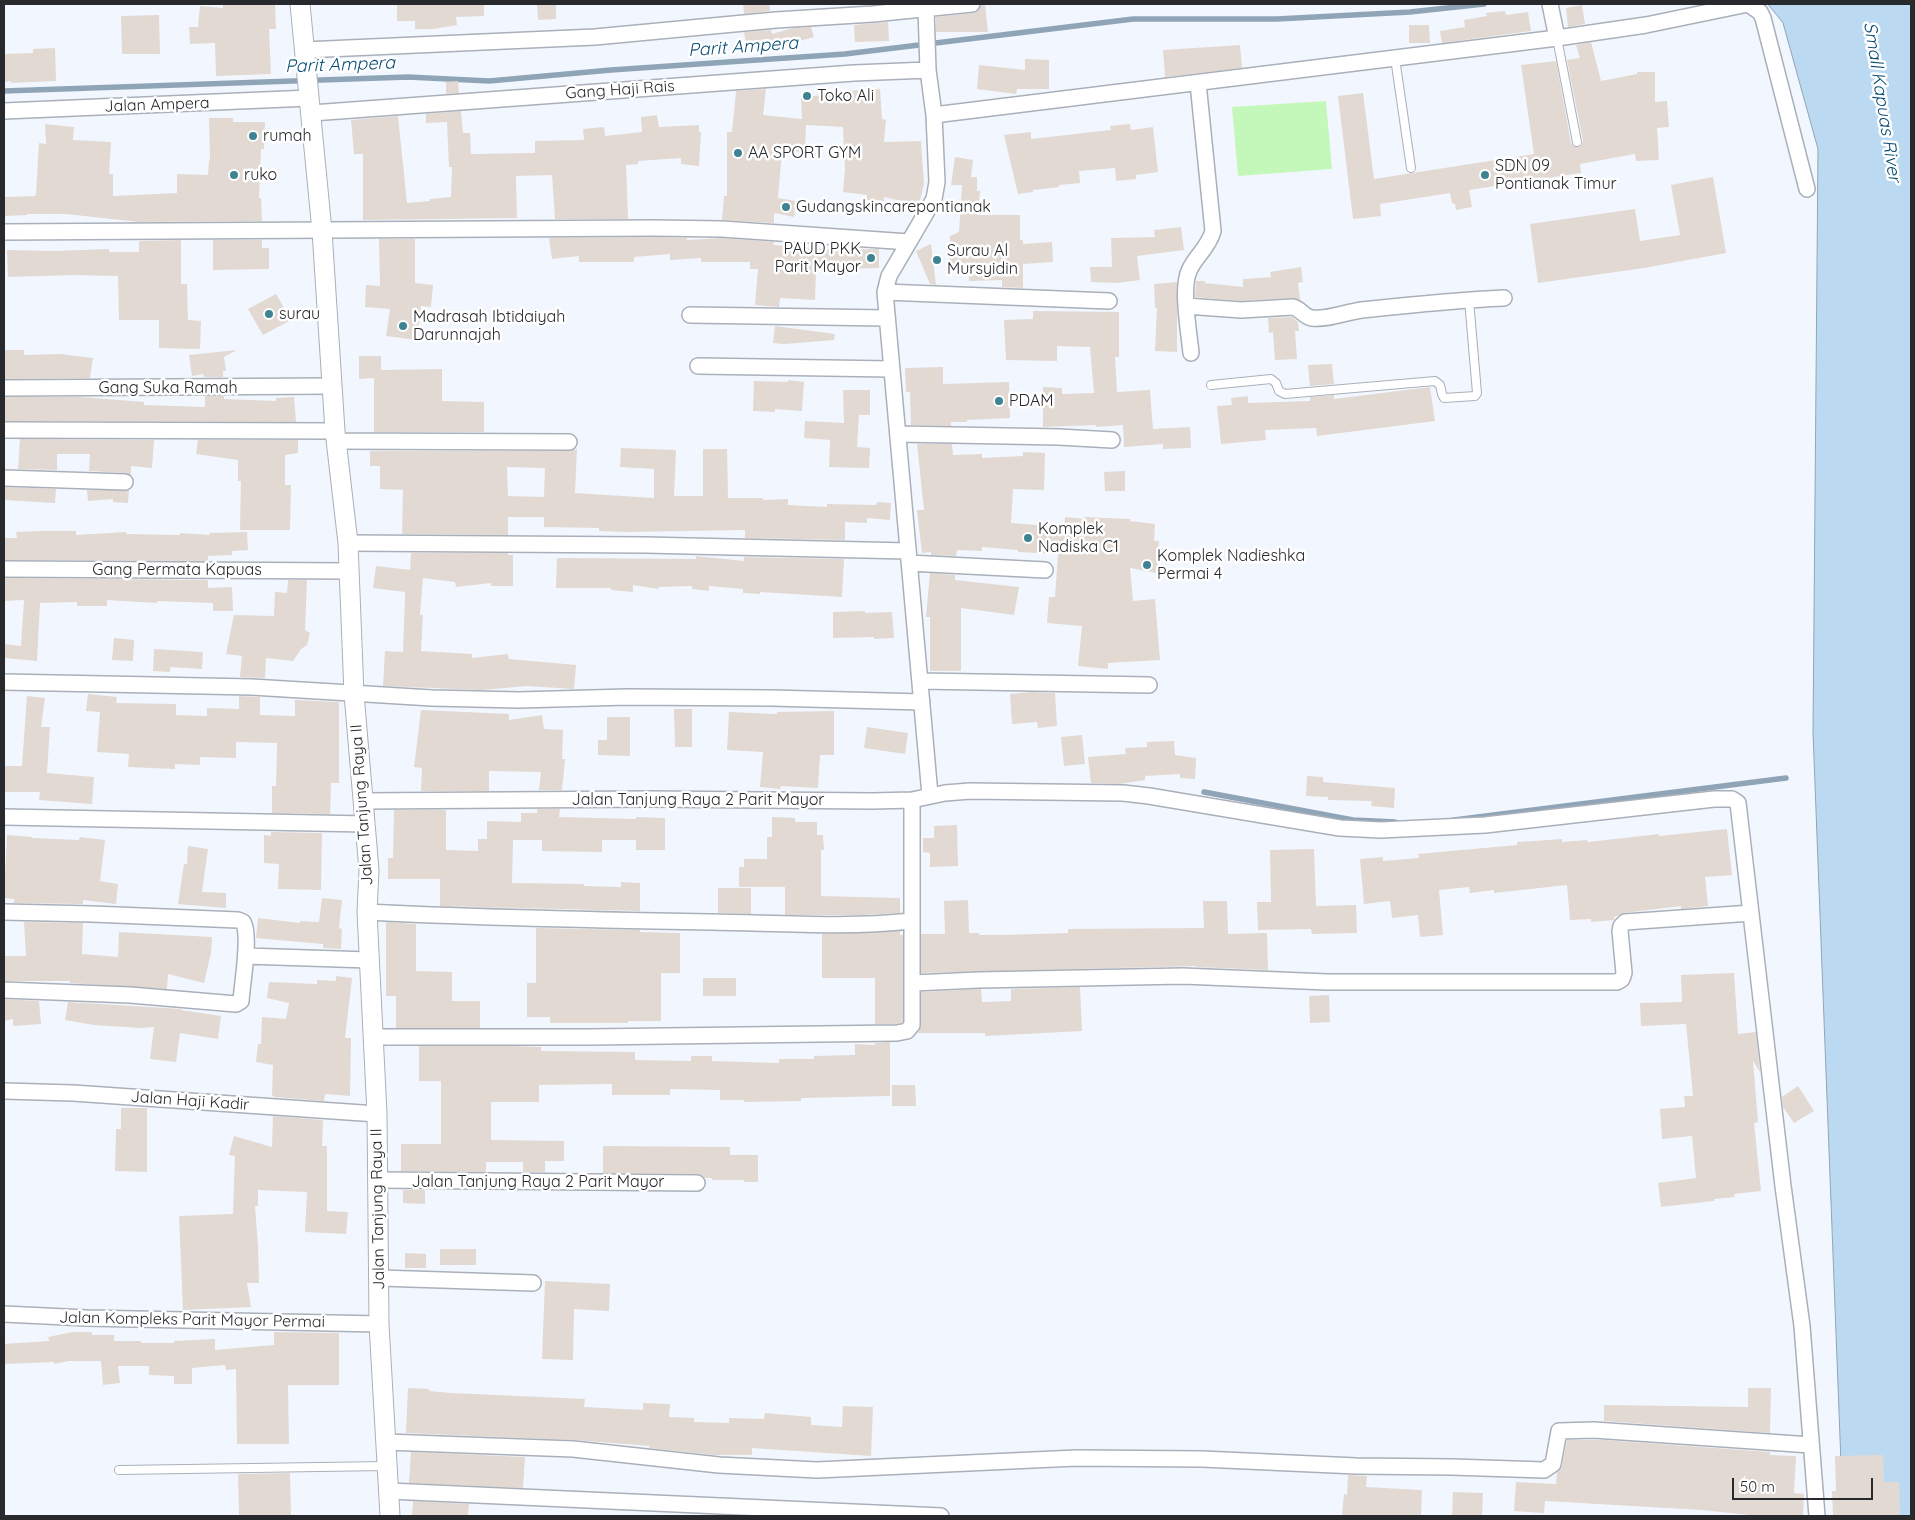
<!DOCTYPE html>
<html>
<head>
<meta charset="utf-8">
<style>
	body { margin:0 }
	#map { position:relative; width:1915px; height:1520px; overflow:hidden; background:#f2f7ff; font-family:Quicksand,sans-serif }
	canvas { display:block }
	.frame { position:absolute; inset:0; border:5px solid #27292c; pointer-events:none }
	.scale { position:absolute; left:1732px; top:1478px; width:141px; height:22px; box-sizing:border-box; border:2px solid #27292c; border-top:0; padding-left:6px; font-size:15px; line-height:18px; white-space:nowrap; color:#27292c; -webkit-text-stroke:4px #fff; paint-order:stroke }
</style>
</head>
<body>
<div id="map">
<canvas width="1915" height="1520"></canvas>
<div class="frame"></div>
<div class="scale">50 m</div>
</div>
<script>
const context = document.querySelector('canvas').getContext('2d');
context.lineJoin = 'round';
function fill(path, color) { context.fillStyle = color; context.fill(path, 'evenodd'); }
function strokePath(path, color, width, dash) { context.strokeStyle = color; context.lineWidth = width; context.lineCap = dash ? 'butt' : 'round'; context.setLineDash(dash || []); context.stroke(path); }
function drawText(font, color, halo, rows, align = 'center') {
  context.font = font + ' Quicksand,sans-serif'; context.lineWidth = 5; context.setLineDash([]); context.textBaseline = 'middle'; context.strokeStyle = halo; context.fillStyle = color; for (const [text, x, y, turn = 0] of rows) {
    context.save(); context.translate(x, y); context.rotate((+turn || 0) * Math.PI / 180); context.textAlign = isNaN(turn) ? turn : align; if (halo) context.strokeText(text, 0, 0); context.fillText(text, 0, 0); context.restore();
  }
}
fill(new Path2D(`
	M1326,101L1332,169L1238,176L1232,107Z`), '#c4f8ba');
const water = new Path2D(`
	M1768,4H1911V1516H1843L1813,732L1818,149L1783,23Z`);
fill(water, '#bbdaf2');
strokePath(water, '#8fa5b7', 1);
strokePath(new Path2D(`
	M4,91L408,77L489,81L611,70L845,54L1133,19H1277L1410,12L1484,4
	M1204,792L1353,820L1395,822
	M1454,820L1786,778`), '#8fa5b7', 5.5);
fill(new Path2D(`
	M223,4H275L276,29H269L271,74L216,76L215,43L190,44L189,27H198L200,6L223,8Z
	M397,4H484V16L456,17L457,25L433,29H415V21H397Z
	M537,4H556V19L538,20Z
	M743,4H769L770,11L744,14Z
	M981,4H985L988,32H936V17L973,13L978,11Z
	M1582,5L1585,24L1568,27L1566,8Z
	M1505,11L1506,15L1528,12L1531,31L1442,43L1440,31L1465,27L1464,20L1487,16L1486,13Z
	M159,15L160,54H122L121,16Z
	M888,22L889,41L855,42L854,25Z
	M1409,25H1429L1430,43H1409Z
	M811,27L814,37L792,43L747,49L744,32L771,30L772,34L793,28Z
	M1591,42L1601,81L1637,74V72H1655V102L1667,101L1669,127L1657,128L1659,160L1636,161L1635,154L1580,164L1581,173L1469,190L1472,207L1456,210L1455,204L1452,203L1450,193L1380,204L1381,216L1353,219L1338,96L1363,93L1374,179L1534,154L1521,65L1556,61L1571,143L1575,147H1579L1582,144L1583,141L1567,60L1580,58L1576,45Z
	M1240,45L1242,68L1165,77L1163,50Z
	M55,48L56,81L11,83V81L4,82V54L33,53V49Z
	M1025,59L1049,60V89H1017L1016,94L977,89L979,65L1025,70Z
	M458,81L459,93L446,94V82Z
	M766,89L763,115L802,119L801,98L846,91L880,89L882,119L886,120L884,142L921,141L924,184L919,205L884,197V201L867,200V195L843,192L845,170L843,127L806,125L805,152L782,151L778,198L796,201L794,217L774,213V223L722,220L724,196H727V132H732L736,91Z
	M461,111L463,133H470L471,154L535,153V141L584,140L583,129L604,127L605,136L642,132L641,117L657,115L659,127L699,125V132H701L699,166L681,164V158L638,161V164L626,165L628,219H555L552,175L516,176L517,218L363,220V154H354L351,120L398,116L407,203L430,201V199L451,197L452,167H449L447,122L426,123V114Z
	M209,118H233V122H265L264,149H261L259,198H261L262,221L139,222L66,214H27V215L4,216V197L35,196L36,193L39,143L46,144L45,124L74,127L73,140L111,142L109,174H113V196L177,193V174L208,175L209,160H210Z
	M1130,124L1131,130L1153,127L1158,172L1136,175V179L1116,181L1115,168L1079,171L1080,183L1059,185V187L1033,190V192L1018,194L1004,135L1031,132V139L1111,130L1110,126Z
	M955,157L973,160L971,177H977V191H980L978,215H1020V240H1023V244L1052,242L1053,262L1023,264V288L1002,287V280L969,281V264L949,273L950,236L959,232L962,185H951Z
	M1713,177L1726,253L1644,268L1538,283L1530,224L1635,209L1640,241L1680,235L1671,185Z
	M1181,227L1184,250L1137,256L1140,280L1117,283L1091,282L1090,267H1112L1111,238L1155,237L1154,230Z
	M653,237L687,238V240L722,238L774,242L773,245L840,250L879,249V268L816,270L815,300L780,298L779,307L755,305L758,269H750V262H701V258L670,260V254L634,257V262H579V256L552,259L549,238Z
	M379,239H415V283L433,285L431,307L421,306L417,340L386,336L390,309L365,307L366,285L380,286Z
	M181,240V284H187L188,320L201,321L200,349L159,348V320H119L118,276L74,275L8,277L7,250L54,251L109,249V252H139V241Z
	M213,240H262V248H269V269L213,270Z
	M931,244L936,285L930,284L916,251Z
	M1301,267L1303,282L1298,283L1300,300L1292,298L1241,301L1195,297L1196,281H1205V283L1243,287V279L1271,277L1270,272Z
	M1177,282V352L1155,351L1157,308H1155L1154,284Z
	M276,294L291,320L263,335L248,309Z
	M1033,311L1119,312V357H1115L1117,392L1150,390L1153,429L1190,427L1191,448L1163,449V444L1124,447L1123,425L1096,427V425L1043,427V387L1062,388V394L1094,393L1090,347L1057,346V361L1006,360L1004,320L1033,319Z
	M1292,317L1298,322L1299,331H1295L1297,359L1275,360L1273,332L1269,333L1268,318Z
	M775,326L835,334L834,340L784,344L773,343Z
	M4,350H24V355L60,354L93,358L90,378L4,379Z
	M237,350L224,357L226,371H223V377H204L203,374L192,376L189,355Z
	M359,356H381V370L442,369V401L484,402V432H374V378L359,379Z
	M1332,364L1334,384L1310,386L1308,365Z
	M943,367V384L1009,382L1010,418L967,420V422H951V426L911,425L910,392H906L905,368Z
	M788,380L804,382L802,411L775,409V412L753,411L754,381L788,382Z
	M1430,387L1435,421L1317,436L1316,428L1265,430L1266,440L1221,444L1217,406L1232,405L1231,398L1248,396V403L1310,401V397L1334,395V399Z
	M843,390H870V415H859L857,447L870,448L869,468L829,467L830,440L804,438L805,421L844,423Z
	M205,396H224V399L276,401V398L294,397L296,422L4,421V397H82L144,402V405L205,407Z
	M20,439L154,440L152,468L131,466V475L125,473L89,471L90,454H57V470L18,469Z
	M198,440H298V453L285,455V485H291L290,530H240L241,481H238V460L196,454Z
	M917,444H952L953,455L982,454V458L1023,456V452L1045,453L1044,490L1013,489L1011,523L1064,527L1065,517L1084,519V517L1130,519V521L1155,524L1154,541H1159L1157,573L1130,568L1133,601L1155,599L1160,660L1108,663V669L1078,666L1082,626L1047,623L1049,597H1055L1058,554L1018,552V550L982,547V551L957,550L956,556L931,555V552L922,553L917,510H924Z
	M621,448L676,450L674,496H703V449H727L728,498H763V500L788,499V505L827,507V504L876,505L877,502L891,503L890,520L867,518V523L845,522V540L745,538V530L626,532L599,531V528L544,527V517H508V535L402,534L403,490L380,489V466H370V451H569L577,449L575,493L654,498V469L620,467ZM507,467L545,468L544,497L508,496Z
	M1125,471V491H1105L1104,472Z
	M4,487L56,489L55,503L4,500Z
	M87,490H129L128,503L113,502V499L88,501Z
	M41,531H76V535L126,532V534L180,535V533L210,535L209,533L247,532L248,550L232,551V555L208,556V561L4,560V538H17L16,532Z
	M411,553H508V555H513V586H491V583L456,587L455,582L423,578L420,615H423L421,651L472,654V658L508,654L509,659L576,665L574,689L527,686L482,690L383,686L385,651L403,652L405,597V592L373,588L376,566L410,570Z
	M696,556L744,561V557L844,559L842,597L760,592V594L743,593V589L709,586V591L692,589V586L659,587L658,589L633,585V592L611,590V588H556L557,558L696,559Z
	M930,573L955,575V580L1019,587L1014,615L961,608V671H930V617H926Z
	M4,578L208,580V588L232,587L233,611H213V603L157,601V603L107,600V606H77V602L40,603L37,661L4,658V644L21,646L24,600L4,601Z
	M288,580H307L305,630L310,633L307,645L301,649L293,661L266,658L265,678L240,677L242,656L226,654L234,615L274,616L275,592L287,593Z
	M865,611V613L892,612L894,638L874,639V637L833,638V612Z
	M114,638L134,640L133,661L112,660Z
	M154,649L203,652L202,669L170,667V672L153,671Z
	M1031,692L1055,693L1057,726L1038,728L1037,722L1012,724L1010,694Z
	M88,694L117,697L116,703L176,704V715L207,716V708L239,709V696L260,697V715L295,716V700L339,702V783H331L330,814L272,813V786H276L277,743L236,742V758L200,757V765L175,764V769L128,767L129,754L97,752L100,712L86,711Z
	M27,696L45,698L41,727H50L47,773L94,777L92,804L39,800L40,792H4V766H22Z
	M674,709H692V747H675Z
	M421,710L509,714V720L542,715L544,729L563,730L562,759H565L562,790H539L541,772L489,771V791H421L422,768L414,767Z
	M834,711V755H820L818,788L781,786L780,789L760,787L763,752L727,750L729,712L777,714V712Z
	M607,717H630V756L598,755V740H607Z
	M867,727L908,733L905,754L864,748Z
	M1082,735L1085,764L1064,766L1061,737Z
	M1174,741L1175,755L1196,758L1195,779L1180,778V774L1145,776V780L1119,784L1091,783L1088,757L1126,754L1125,748L1147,747V742Z
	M1307,776L1323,777V782L1395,788L1394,808L1371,806L1372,801L1328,800V797L1306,796Z
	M537,809H560L559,817L636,819V817L665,818V850H636V840H602V852L542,851V840H513L512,883L584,884V886L621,887V882L640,883V911L440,906V879H388V858H393L394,810H446V850L478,851V839H487V821L521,822V813H537Z
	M772,817L795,818V822H817V835H823L824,850H821V896L900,898V913L861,915H785V887H739V867H744V859H767V837H772Z
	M957,825L958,866L930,867V853L923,852V838H934V826Z
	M1727,829L1732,875L1705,877L1708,906L1681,909V906L1624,913L1614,917V920L1591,922V919L1570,920L1567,885L1494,893V890L1470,893L1469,887L1439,890L1443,935L1420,937L1418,915L1392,918L1390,901L1364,904L1360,859L1383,857V861L1419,858L1418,854L1517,845V842L1534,841L1562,839V842L1587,840L1588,842L1659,834V836Z
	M271,832L322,833L321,890L278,889L279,864L264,863V835L271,836Z
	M7,835L32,837V838L79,840L80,837L105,840L100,881L118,884L116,904L83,900V904L14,903V899L4,898Z
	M188,846L208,849L202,892L226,893V908L178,904L184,864H187Z
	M1314,849L1316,906L1356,905L1357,933L1312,934L1311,929L1258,930L1257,902H1271L1270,850Z
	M718,888H751V914L718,913Z
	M322,898L342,900L339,928L342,929L341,949L323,948V944L256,938L258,918L300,923V921L319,922Z
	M968,900L969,933H979V935H1004L1068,933V929L1204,928L1203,901H1227L1228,934L1267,933L1268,970L1196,967V966L921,973V934H945L944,901Z
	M24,922L83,923L82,954L118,957L119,932L212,937L211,953L204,983L168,974L167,989L70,983V981H4V956H26Z
	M386,922L416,924V971L452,972V1001H480V1028H396V996H386Z
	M536,928L640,930V932L680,933V973H661V1021H628V1023H550V1017H527V983H536Z
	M900,931V935H903V1022L896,1024H875V978H822V934Z
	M1734,973L1738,1034L1756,1032L1760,1072L1753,1061L1758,1122L1754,1123L1761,1191L1734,1194L1735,1197L1714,1199V1201L1661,1207L1658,1183L1696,1178L1692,1136L1662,1139L1660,1109L1685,1107L1684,1096H1693L1686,1024L1641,1026L1640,1003L1682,1002L1681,975Z
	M336,976L352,978L345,1038H351L350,1096L325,1094L324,1101L274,1097V1096H272L273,1065L256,1062L258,1044H261L262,1017L286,1019L289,1003L267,998L269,982L317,984V980L336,981Z
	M703,978H736V996H703Z
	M1080,987L1082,1031L985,1036V1033H918L921,1025V992L981,989L982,1002L1011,1001V989Z
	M1329,995L1330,1022L1310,1023L1309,996Z
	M4,999L39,1001L41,1024L13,1026V1019L4,1021Z
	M68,1002L181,1009V1010L221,1016L218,1039L180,1033L176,1062L150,1059L154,1027L141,1028L94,1025L65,1020Z
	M890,1042V1096L801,1098V1101L744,1102V1100H720V1090L670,1089V1095H612V1084L539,1085V1102H491V1140L564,1141V1161H545V1172H523V1162H486V1172L401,1171V1144H441V1081H419V1046H510L541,1047V1051L635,1052V1060L691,1061V1056H712V1061L779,1063V1059H814V1056L855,1055V1044L875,1045V1043Z
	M892,1085H915L916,1106H892Z
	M1798,1086L1814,1111L1794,1123L1783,1107L1782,1097Z
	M121,1108H147V1172L115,1171L116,1129H121Z
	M273,1116L323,1120L322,1146H327V1211L348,1212L346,1234L305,1232L307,1192L258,1190V1206H255L258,1246L259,1283H247L251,1307L183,1310L179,1216L233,1214L235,1156L229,1155L234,1136L272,1147Z
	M603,1146L730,1147V1155H758V1182H744V1180H712V1178H705L697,1174L603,1173Z
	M403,1190H425V1204L403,1203Z
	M440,1249H476V1265H440Z
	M405,1253L426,1254V1268H405Z
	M545,1281L610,1284L609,1311L574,1309L573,1360L542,1359Z
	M73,1332H92V1335H114V1341H141V1343H174V1341L215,1339V1350L274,1345V1332L339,1333V1385H288L289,1444H237L236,1369L226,1370L225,1365L192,1368V1384H174V1376L149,1375V1366H118L120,1383L103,1385L101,1361H69L54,1364V1362L4,1364V1344L49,1341L48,1337Z
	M408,1388L429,1389V1391L451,1393L585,1399L584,1407L643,1410V1403L670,1404L669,1417L694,1418V1422L729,1423V1418L764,1419L765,1413L811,1417V1425L842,1427L843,1406L873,1407L871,1456L752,1448V1455H714L649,1448L650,1446L574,1440L406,1433Z
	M1748,1388H1771L1770,1433L1604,1421V1405L1748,1407Z
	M1567,1440H1604L1770,1452V1455L1796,1456L1794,1493L1804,1494L1803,1516H1759L1702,1510L1545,1501L1544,1513L1514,1511L1516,1482L1556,1484L1557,1473L1562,1466Z
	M411,1452L525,1457L523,1488L409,1483Z
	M1883,1455L1884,1482H1899L1900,1516H1833L1832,1491H1836L1835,1456Z
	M290,1473L291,1516H239L238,1474Z
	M1348,1475L1367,1476L1366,1487L1422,1490L1421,1516H1342L1344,1494L1347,1495Z
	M1453,1492L1483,1493L1482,1516H1452Z
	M413,1501L469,1504L468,1516H412Z`), '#e2d9d2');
const service = new Path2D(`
	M1557,38L1577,142
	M1395,58L1411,168
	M1211,385L1271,379L1276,383L1279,391L1285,394L1435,381L1440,385L1442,394L1444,398L1475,396L1477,393L1469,300
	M119,1470L386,1466`);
const minor = new Path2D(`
	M1550,4L1557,38
	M304,50L595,37L776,20L873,14L972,4
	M4,111L310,98
	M312,113L854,73L928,70
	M934,115L1557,38L1646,25L1748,4L1760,12L1763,18L1807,189
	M4,232L653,228L722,229L909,242L889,276L885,292L930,795
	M909,242L934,199L937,182L934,115L928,70L926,9
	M885,292L1109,301
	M1186,306L1241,310L1293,307C1301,309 1304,317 1312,318C1328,320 1346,312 1362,310C1409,305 1456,300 1504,298
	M690,315L887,318
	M1191,353C1189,332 1181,289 1189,271C1195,256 1208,249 1213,231L1198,83
	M698,366L891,369
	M4,388L332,386
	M4,430L335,431
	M899,434L1059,437L1112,440
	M336,441L569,442
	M4,478L125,482
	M348,543L645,545L908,551
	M909,563L1045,570
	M4,569L350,571
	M921,681L1149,685
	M4,682L252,687L432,698L519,700L627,697L772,698L922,702
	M912,800L945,793L970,791L1123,793L1149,796L1340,828L1381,830L1485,825L1714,799H1732L1738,803L1783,1186L1802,1326L1817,1516
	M363,801L650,799L873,801L912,800V1025L907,1031L897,1033L590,1037H374
	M4,817L366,824
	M4,912L92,914L238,920L243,922C251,935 242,984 241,1001L236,1004L130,995L4,990
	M367,912C482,918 596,920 711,922C778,923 845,928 911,921
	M246,956L369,960
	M913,983L979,980L1183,976L1327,982H1617L1622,979L1624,973L1620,931L1621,926L1625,922L1751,913
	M4,1091L73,1093L377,1114
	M378,1180L697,1183
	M380,1278L533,1283
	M4,1314L86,1318L379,1324
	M386,1442L573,1449L719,1465L817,1470L1076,1458L1202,1459L1356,1466L1452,1467L1544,1470L1553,1464L1559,1431L1594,1430L1811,1445
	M389,1491L941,1516`);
const tertiary = new Path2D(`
	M300,4L322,231L335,431L348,543L354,694L369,870L367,912L377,1114L379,1324L390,1516`);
strokePath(service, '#aab0b9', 10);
strokePath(minor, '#aab0b9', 18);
strokePath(tertiary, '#aab0b9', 21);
strokePath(service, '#fff', 8);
strokePath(minor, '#fff', 15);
strokePath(tertiary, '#fff', 19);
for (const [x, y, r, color] of [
	[807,96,5,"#3f8292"],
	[253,136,5,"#3f8292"],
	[738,153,5,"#3f8292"],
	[234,175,5,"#3f8292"],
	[1485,175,5,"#3f8292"],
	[786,207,5,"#3f8292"],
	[871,258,5,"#3f8292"],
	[937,260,5,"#3f8292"],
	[269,314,5,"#3f8292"],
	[403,326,5,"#3f8292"],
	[999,401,5,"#3f8292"],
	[1028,538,5,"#3f8292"],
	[1147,565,5,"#3f8292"]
]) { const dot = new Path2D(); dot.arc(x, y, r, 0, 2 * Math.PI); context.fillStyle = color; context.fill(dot); strokePath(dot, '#fff', 2); }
drawText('16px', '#27292c', '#fff', [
	["Gang Haji Rais",620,90,-4],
	["Jalan Ampera",157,105,-2],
	["Gang Suka Ramah",168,388],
	["Gang Permata Kapuas",177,570],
	["Jalan Tanjung Raya 2 Parit Mayor",698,800],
	["Jalan Tanjung Raya II",362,805,-94],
	["Jalan Haji Kadir",190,1101,4],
	["Jalan Tanjung Raya 2 Parit Mayor",538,1182],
	["Jalan Tanjung Raya II",378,1209,-91],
	["Jalan Kompleks Parit Mayor Permai",192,1320,1]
]);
drawText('16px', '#27292c', '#fff', [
	["Toko Ali",817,96],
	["rumah",263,136],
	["AA SPORT GYM",748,153],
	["SDN 09",1495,166],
	["Pontianak Timur",1495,184],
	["ruko",244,175],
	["Gudangskincarepontianak",796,207],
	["PAUD PKK",861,249,"right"],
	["Parit Mayor",861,267,"right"],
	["Surau Al",947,251],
	["Mursyidin",947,269],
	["surau",279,314],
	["Madrasah Ibtidaiyah",413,317],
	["Darunnajah",413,335],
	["PDAM",1009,401],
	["Komplek",1038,529],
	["Nadiska C1",1038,547],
	["Komplek Nadieshka",1157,556],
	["Permai 4",1157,574]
], 'left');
drawText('italic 18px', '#0a4d73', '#fff', [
	["Parit Ampera",743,47,-4],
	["Parit Ampera",340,65,-2],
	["Small Kapuas River",1882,102,81]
]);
</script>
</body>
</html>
